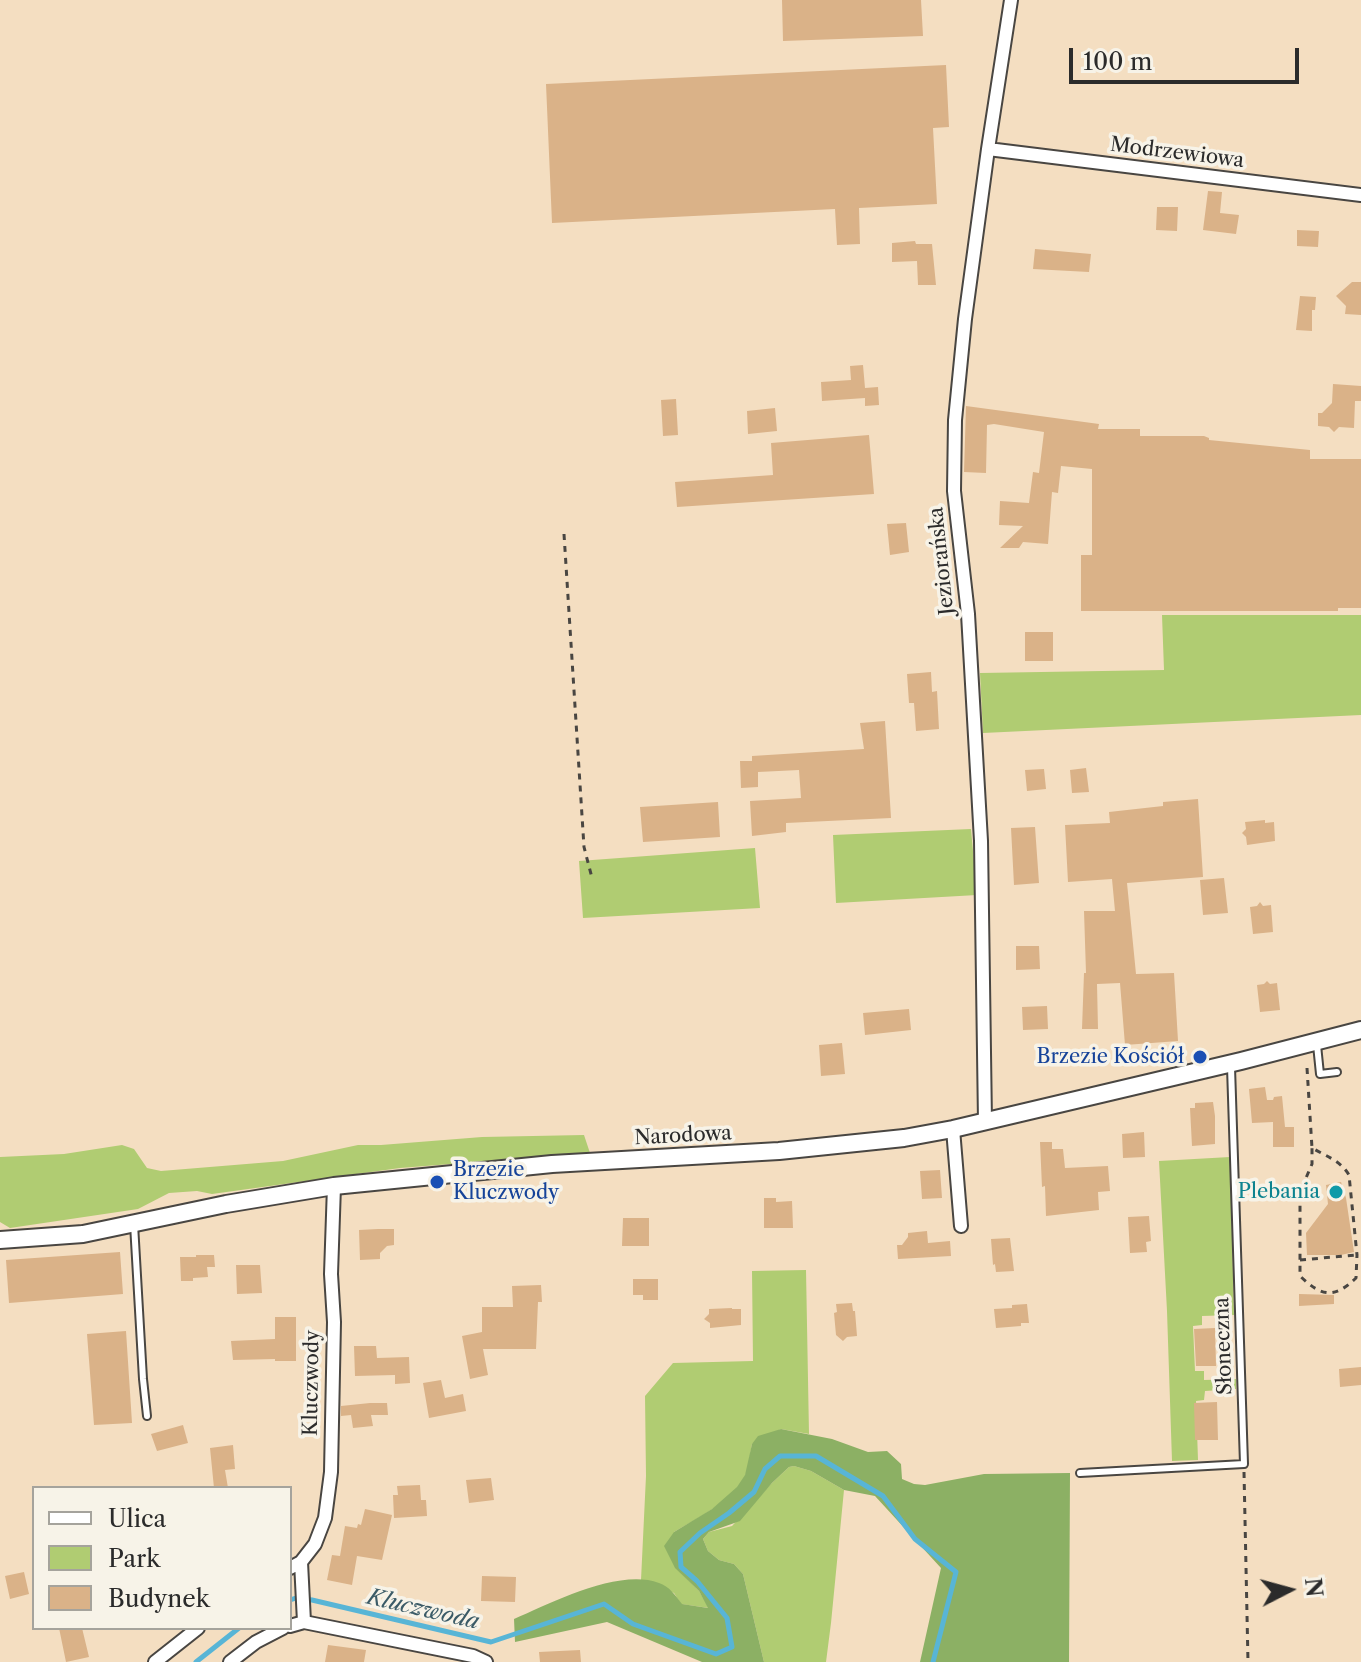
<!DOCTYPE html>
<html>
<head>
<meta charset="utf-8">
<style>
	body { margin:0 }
	#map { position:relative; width:1361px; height:1662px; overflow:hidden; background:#f4dec1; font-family:"Libre Caslon Text",serif }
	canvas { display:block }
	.legend { position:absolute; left:32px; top:1486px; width:260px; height:144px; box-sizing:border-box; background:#f7f3e8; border:2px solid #a5a39c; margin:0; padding:10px 14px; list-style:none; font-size:24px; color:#2b2b2b }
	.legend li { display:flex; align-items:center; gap:16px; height:40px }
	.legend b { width:40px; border:2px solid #a5a39c }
	.north { position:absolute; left:1249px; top:1550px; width:80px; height:80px; -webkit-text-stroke:6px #f7f3e8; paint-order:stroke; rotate:84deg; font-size:22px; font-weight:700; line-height:32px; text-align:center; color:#2b2b2b }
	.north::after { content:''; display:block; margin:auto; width:28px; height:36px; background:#2b2b2b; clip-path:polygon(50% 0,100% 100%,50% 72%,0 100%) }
	.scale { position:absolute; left:1069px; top:48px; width:230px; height:36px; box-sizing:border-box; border:4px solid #2b2b2b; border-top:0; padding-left:10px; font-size:24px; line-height:28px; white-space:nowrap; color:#2b2b2b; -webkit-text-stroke:6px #f7f3e8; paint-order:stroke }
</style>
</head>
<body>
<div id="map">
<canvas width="1361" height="1662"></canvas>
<ul class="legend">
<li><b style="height:10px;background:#fff"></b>Ulica</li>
<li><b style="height:22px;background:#b0cc72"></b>Park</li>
<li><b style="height:22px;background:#dab288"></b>Budynek</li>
</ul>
<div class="north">N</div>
<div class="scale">100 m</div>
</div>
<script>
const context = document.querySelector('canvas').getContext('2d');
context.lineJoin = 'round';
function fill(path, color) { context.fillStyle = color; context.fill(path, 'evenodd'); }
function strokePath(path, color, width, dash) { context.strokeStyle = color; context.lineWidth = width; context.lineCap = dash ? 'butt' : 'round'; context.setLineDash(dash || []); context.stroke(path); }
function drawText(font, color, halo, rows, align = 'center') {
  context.font = font + ' "Libre Caslon Text",serif'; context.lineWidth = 7; context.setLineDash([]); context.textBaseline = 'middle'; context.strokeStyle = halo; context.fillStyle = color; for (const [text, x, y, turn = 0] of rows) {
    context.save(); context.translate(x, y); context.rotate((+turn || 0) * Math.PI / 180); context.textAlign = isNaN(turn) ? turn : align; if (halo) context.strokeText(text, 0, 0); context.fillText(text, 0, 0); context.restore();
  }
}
fill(new Path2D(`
	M1162,615H1361V715L983,733L980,673L1164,670Z
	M971,829L977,895L836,903L833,835Z
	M755,848L760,908L583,918L579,861Z
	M584,1135L590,1153L400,1168L212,1194L197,1191L169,1193L138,1209L10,1228L0,1222V1157L64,1154L122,1145L134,1149L147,1168L161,1171L283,1161L358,1145H381L482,1137Z
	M1230,1157L1234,1315L1202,1316V1325L1193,1326L1195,1371H1204V1380L1236,1379V1389L1205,1391L1204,1400L1196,1401L1198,1460L1172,1461L1167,1311L1159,1161Z
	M806,1270L809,1434L781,1429L752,1444C750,1454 749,1466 745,1476C734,1500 696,1519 674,1532L675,1567L699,1591L709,1608L681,1604L674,1593L641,1580L646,1476L645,1396L673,1363L753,1361L752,1271Z
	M794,1466L811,1471L844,1490L831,1623L826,1662H764L743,1574L734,1564L719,1560L708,1551L703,1539L709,1532L732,1526L772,1483L789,1467Z`), '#b0cc72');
fill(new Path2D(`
	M781,1429L832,1439L868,1452L887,1451L901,1464L902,1479L914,1484L925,1485L984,1474L1070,1473L1069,1662H920L941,1568L875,1496L844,1490L811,1471L794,1466L789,1467L772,1483L740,1521L709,1532L703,1539L708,1551L719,1560L734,1564L743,1574L764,1662H702L607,1622L515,1642L514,1619C552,1603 618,1568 659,1583C669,1586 676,1596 682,1604L708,1608L699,1591L675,1568L664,1546L674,1532L712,1509L737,1487L745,1475L752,1444L758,1436Z`), '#8cb064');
strokePath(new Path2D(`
	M290,1600L296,1598L312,1600L491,1642L604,1604L633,1624L716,1654L732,1647L727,1618L697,1581L681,1567L680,1552L700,1533L729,1513L754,1492L765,1469L780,1456H816L883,1496L915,1539L956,1572L933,1662
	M196,1662L239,1628`), '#58b5d6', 5);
fill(new Path2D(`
	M782,0H921L923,36L783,41Z
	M946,65L949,127L933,128L937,204L859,208L860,244L837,245L835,209L552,223L546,84Z
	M1208,191L1222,192L1220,213L1239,215L1236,234L1203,230Z
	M1157,207H1178L1177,231L1156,230Z
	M1297,230L1319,231L1318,247L1297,246Z
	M915,241L916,244H932L936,285H918L917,261L892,262V243Z
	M1035,249L1091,254L1089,272L1033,269Z
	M1352,282H1361V315L1345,314L1346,306L1336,296Z
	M1300,296L1316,297L1315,310H1312V331L1296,330Z
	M863,365L865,388L878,387L879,405L865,406V398L822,401L821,382L851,380L850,366Z
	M1333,384L1361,386V401H1355L1354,428L1339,427L1334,432L1329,427L1318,426V413H1322L1332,403Z
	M676,399L678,435L663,436L661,400Z
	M966,406L1099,424L1098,429H1140V436H1204L1209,438V440L1310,450V459H1361V608H1338V611H1081V555H1092V469L1061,466L1058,493L1052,492L1048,544L1023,542L1019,548H1000L1023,526L999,525L1000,501L1029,503L1033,472L1039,473L1044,432L994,424L987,425L986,473L964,472Z
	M775,408L777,431L748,434L747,411Z
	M869,435L874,494L677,507L675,482L773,475L771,443Z
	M906,523L909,552L890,555L887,524Z
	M1025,632H1053V661H1025Z
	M931,672L932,692L937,691L939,729L916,731L914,703H909L907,674Z
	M885,721L891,818L786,823V832L752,836L750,801L801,798L799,770L758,772V787L741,788L740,761H752V756L864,749L860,723Z
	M1086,768L1089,792L1072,793L1070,770Z
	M1044,769L1046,789L1027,791L1025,770Z
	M1198,799L1203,877L1127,883L1136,974L1174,973L1178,1041L1125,1045L1120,983L1097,984L1098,1029H1082L1084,973H1086L1084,911H1115L1112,879L1068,882L1065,825L1110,823L1109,812L1163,806V802Z
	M718,802L720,837L643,842L640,807Z
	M1265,820V823L1274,822L1275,841L1247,845L1246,837L1242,833L1246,829L1245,822Z
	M1035,827L1039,883L1014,885L1011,828Z
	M1224,878L1228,913L1203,915L1200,880Z
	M1260,902L1263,906L1271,905L1273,932L1253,934L1250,907L1257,906Z
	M1016,946H1039L1040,969L1016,970Z
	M1267,981L1270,984L1277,983L1280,1010L1260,1012L1257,985L1264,984Z
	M1047,1006L1048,1029L1023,1030L1022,1007Z
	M909,1009L911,1030L865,1035L863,1013Z
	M842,1043L845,1074L821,1076L819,1045Z
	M1265,1087L1267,1100H1273L1274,1097L1282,1096L1285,1127H1294V1147H1273V1122L1252,1123L1249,1089Z
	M1213,1102L1215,1116V1144L1192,1146L1190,1108H1195V1103Z
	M1144,1132L1145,1157L1123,1158L1122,1134Z
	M1040,1142H1052V1149H1063L1065,1168L1108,1166L1110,1191L1098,1192L1099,1210L1046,1216L1045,1186L1042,1187Z
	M940,1170L942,1198L922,1199L920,1171Z
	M1341,1182L1346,1198L1354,1252L1341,1255H1307L1306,1233L1328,1204L1326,1185Z
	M764,1198H776V1202L792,1201L793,1228H764Z
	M1149,1216L1151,1241L1146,1242L1147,1252L1130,1253L1128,1217Z
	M623,1218H649V1246H622Z
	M378,1229H394V1245L387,1246L380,1253V1259L360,1260L359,1230Z
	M927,1231L928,1243L950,1241L951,1256L898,1259L897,1245H902L908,1237V1233Z
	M1010,1238L1014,1271L996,1272L995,1264L993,1265L991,1239Z
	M120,1252L123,1294L9,1303L6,1260Z
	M196,1255H214L215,1267H207L208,1277L193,1278V1281H181L180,1257H196Z
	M236,1265H260L262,1293L237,1294Z
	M633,1279H658V1300H643V1295H633Z
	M541,1285L542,1302H538L536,1349H483L488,1375L470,1379L462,1336L482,1332V1307H513L512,1286Z
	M1299,1294L1334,1295V1304L1299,1306Z
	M852,1303L853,1311H855L857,1336L847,1337L843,1341L836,1335L834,1313L837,1312L836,1304Z
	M1027,1304L1029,1323H1021V1326L996,1328L994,1309L1012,1308V1305Z
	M732,1308V1309H741V1325L710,1328V1323L704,1319L709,1314V1309Z
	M275,1317H296V1361H275V1359L233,1360L231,1341L275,1339Z
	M1215,1328L1216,1366H1196L1194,1329Z
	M126,1331L132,1423L94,1425L87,1334Z
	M354,1346H376L377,1358L409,1357L410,1383L395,1384V1375L355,1376Z
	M1361,1367V1385L1340,1387L1339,1369Z
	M441,1380L445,1398L463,1394L466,1411L429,1418L423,1383Z
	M1217,1402L1218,1440H1195L1194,1403Z
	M370,1403H387L388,1415H371L373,1426L353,1428L351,1415L341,1416V1406Z
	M183,1425L188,1443L157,1451L151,1434Z
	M233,1445L235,1469L225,1470L228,1488H214L210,1448Z
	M491,1478L494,1500L469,1503L466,1480Z
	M420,1485L421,1500H426L427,1516L394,1518L393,1495H398L397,1486Z
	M365,1509L392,1515L382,1560L357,1556L352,1585L327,1580L332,1555L340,1556L345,1526L357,1528L358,1524L361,1525Z
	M24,1572L29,1594L10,1599L5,1576Z
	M482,1576L516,1577L515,1602L481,1601Z
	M59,1628H82L89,1657L66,1662Z
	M328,1645L366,1650L364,1662H325Z
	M580,1650L581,1662H540L539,1652Z`), '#dab288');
const service = new Path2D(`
	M1317,1045L1320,1074L1337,1072
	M134,1224L143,1379L147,1416
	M1080,1473L1244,1464L1231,1067`);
const minor = new Path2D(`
	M988,149L1361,195
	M985,1122L981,841L968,614L954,491L955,420L965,319L988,149L1011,0
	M953,1129L961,1226
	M301,1562L304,1622
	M290,1568L301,1562L315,1544L325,1518L331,1472L334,1322L331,1274L334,1186
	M290,1626L304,1622L473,1656L486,1662
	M155,1662L198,1628
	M230,1662L256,1642L283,1628`);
const tertiary = new Path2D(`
	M0,1240L83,1234L226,1204L334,1186L552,1164L779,1151L904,1138L953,1129L1241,1061L1361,1030`);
strokePath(service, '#494642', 10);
strokePath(minor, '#494642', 16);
strokePath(tertiary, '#494642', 20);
strokePath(new Path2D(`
	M564,534L584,847L592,878
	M1307,1068L1312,1148C1326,1156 1341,1161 1349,1175L1357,1255L1356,1278C1334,1299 1322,1297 1300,1276V1192L1312,1164V1148
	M1300,1260L1356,1255
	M1244,1472L1248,1662`), '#494642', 3, [6, 6]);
strokePath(service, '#fff', 6);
strokePath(minor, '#fff', 12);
strokePath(tertiary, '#fff', 16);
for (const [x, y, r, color] of [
	[1200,1057,8,"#1a4fb4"],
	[437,1182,8,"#1a4fb4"],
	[1336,1192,8,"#0f9aa8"]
]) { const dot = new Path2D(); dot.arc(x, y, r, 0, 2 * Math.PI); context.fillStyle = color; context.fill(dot); strokePath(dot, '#f7f3e8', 3); }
drawText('20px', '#2b2b2b', '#f7f3e8', [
	["Modrzewiowa",1177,153,7],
	["Jeziorańska",942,561,-96],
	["Narodowa",683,1136,-3],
	["Słoneczna",1224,1346,-92],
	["Kluczwody",312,1383,-89]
]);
drawText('20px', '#164399', '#f7f3e8', [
	["Brzezie Kościół",1184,1057],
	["Brzezie",453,1170,"left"],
	["Kluczwody",453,1193,"left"]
], 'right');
drawText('20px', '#0d838f', '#f7f3e8', [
	["Plebania",1320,1192]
], 'right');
drawText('italic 22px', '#3b5b67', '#f7f3e8', [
	["Kluczwoda",423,1610,13]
]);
</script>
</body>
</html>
